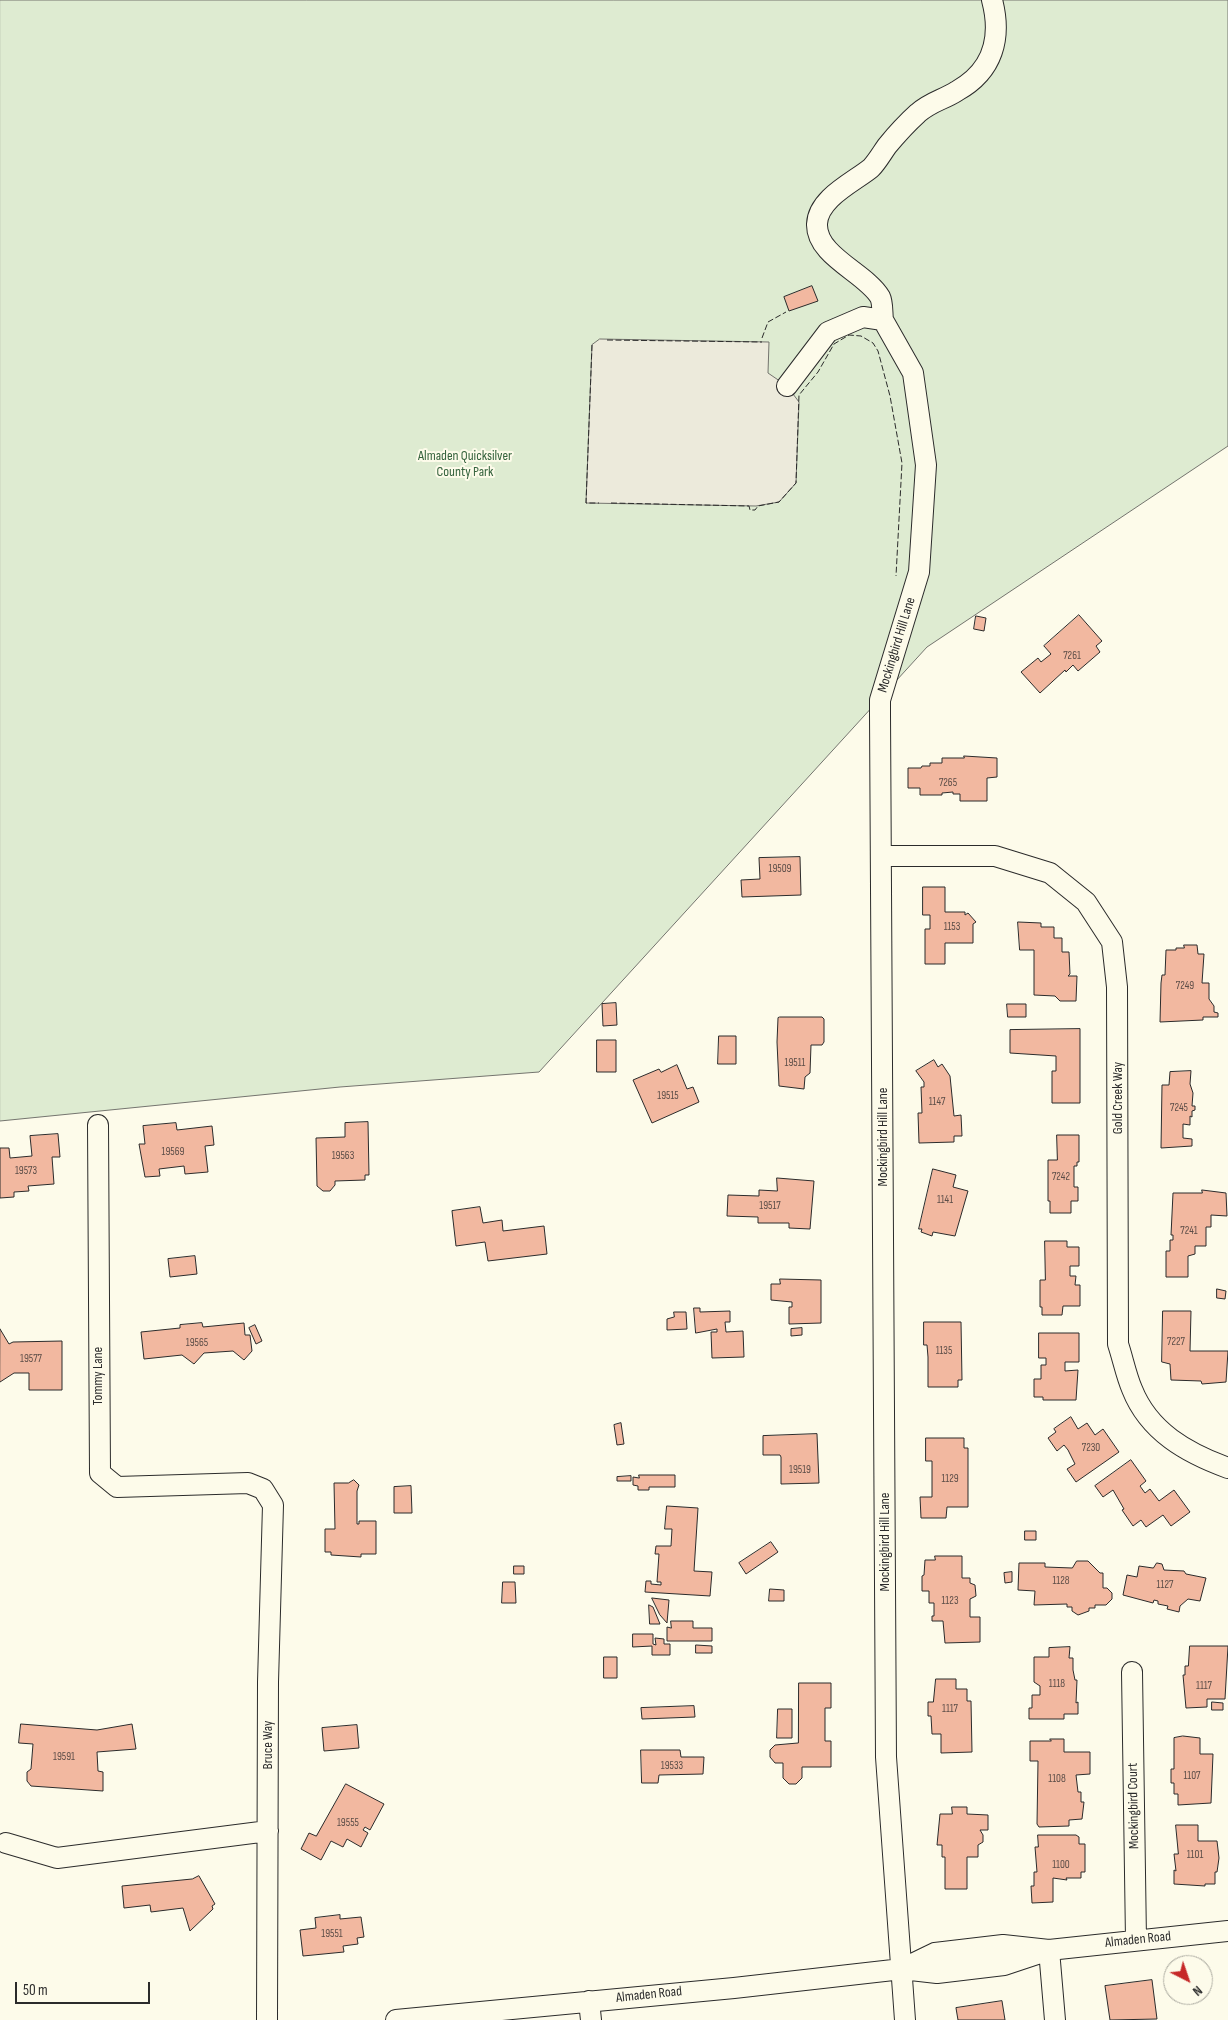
<!DOCTYPE html>
<html>
<head>
<meta charset="utf-8">
<style>
	body { margin:0 }
	#map { position:relative; width:1228px; height:2020px; overflow:hidden; background:#fdfbea; font-family:"Sofia Sans Condensed",sans-serif }
	canvas { display:block }
	.north { position:absolute; left:1163px; top:1955px; width:50px; height:50px; box-sizing:border-box; background:#fdfbea; border:1px solid #a9a89e; border-radius:50%; rotate:139deg; font-size:14px; font-weight:700; line-height:20px; text-align:center; color:#2b2b2b }
	.north::after { content:''; display:block; margin:auto; width:18px; height:22px; background:#c62828; clip-path:polygon(50% 0,100% 100%,50% 72%,0 100%) }
	.scale { position:absolute; left:15px; top:1982px; width:135px; height:22px; box-sizing:border-box; border:2px solid #2b2b2b; border-top:0; padding-left:6px; font-size:15px; line-height:18px; white-space:nowrap; color:#2b2b2b; -webkit-text-stroke:4px #fdfbea; paint-order:stroke }
</style>
</head>
<body>
<div id="map">
<canvas width="1228" height="2020"></canvas>
<div class="north">N</div>
<div class="scale">50 m</div>
</div>
<script>
const context = document.querySelector('canvas').getContext('2d');
context.lineJoin = 'round';
function fill(path, color) { context.fillStyle = color; context.fill(path, 'evenodd'); }
function strokePath(path, color, width, dash) { context.strokeStyle = color; context.lineWidth = width; context.lineCap = dash ? 'butt' : 'round'; context.setLineDash(dash || []); context.stroke(path); }
function drawText(font, color, halo, rows, align = 'center') {
  context.font = font + ' "Sofia Sans Condensed",sans-serif'; context.lineWidth = 4; context.setLineDash([]); context.textBaseline = 'middle'; context.strokeStyle = halo; context.fillStyle = color; for (const [text, x, y, turn = 0] of rows) {
    context.save(); context.translate(x, y); context.rotate((+turn || 0) * Math.PI / 180); context.textAlign = isNaN(turn) ? turn : align; if (halo) context.strokeText(text, 0, 0); context.fillText(text, 0, 0); context.restore();
  }
}
const green = new Path2D(`
	M0,0H1228V446L927,647L539,1072L340,1087L0,1121Z`);
fill(green, '#deebd1');
strokePath(green, '#74746e', 1);
const parking = new Path2D(`
	M600,339L769,342L768,373L787,386L799,402L796,483L779,502L756,506L586,503L592,345Z`);
fill(parking, '#eceadb');
strokePath(parking, '#74746e', 1);
const building = new Path2D(`
	M812,286L818,301L789,311L784,297Z
	M1079,615L1102,641L1096,646L1100,652L1078,671L1073,665L1066,672L1065,670L1040,693L1021,672L1038,658L1041,662L1051,654L1044,646Z
	M976,616L986,618L984,631L974,629Z
	M964,756L997,758V777L987,778V801H960V794H953V792L942,793V795H920V788H908V768H921L922,766H930V763H942V758H964Z
	M800,857L801,895L742,897L741,880L760,879L759,858Z
	M923,887H945V912H965V915L968,913L976,922L973,924V943H945V964H925V929H930V915H923Z
	M1018,922L1041,923V927H1054V938H1062V952H1069L1070,974L1068,976H1077L1076,1001H1060L1055,996L1034,995V950H1020Z
	M1184,945H1197L1198,954H1204L1202,983H1209V999L1214,1006V1012L1218,1013V1017H1203V1020L1160,1022L1161,983L1162,975H1165L1166,950H1176V948H1184Z
	M616,1003L617,1025L603,1026L602,1004Z
	M1007,1004H1026V1017H1008Z
	M780,1017H822L824,1019V1042L822,1045H811L810,1073L805,1077L804,1089L779,1086L777,1042L778,1018Z
	M1080,1029V1103H1052V1071H1056V1056L1010,1053V1030Z
	M719,1036H736V1064H718Z
	M597,1040H616V1072H597Z
	M934,1060L938,1067L942,1064L950,1076L954,1116L961,1115L962,1136H954V1142L919,1143L918,1113H922L921,1087H924V1082L916,1071Z
	M677,1065L687,1089L693,1087L699,1102L652,1123L633,1080L659,1069L661,1072Z
	M1191,1071L1190,1084L1193,1093L1192,1106H1195V1110L1192,1111V1117L1190,1116V1125L1183,1124V1138L1192,1139V1146L1161,1148L1162,1085H1169L1170,1072Z
	M368,1122L369,1175H365V1180L335,1181V1185L330,1191H323L317,1186L316,1138L345,1137V1123Z
	M176,1123L177,1130L212,1126L214,1145L205,1146L208,1172L185,1174L184,1166L159,1169L160,1176L145,1177L139,1144H145L143,1126Z
	M58,1134L60,1157H52L54,1184L28,1186L29,1191L14,1192V1197L0,1198V1148H9L10,1158L32,1156L30,1136Z
	M1057,1135H1079V1162H1077V1166H1074V1187H1078V1201H1071V1213H1050V1201H1048V1160H1057Z
	M933,1169L956,1175L953,1187L968,1191L955,1236L933,1232L932,1236L921,1232L922,1229H919Z
	M777,1178L814,1181L810,1229L789,1228V1223H758V1217L727,1216L728,1195L759,1196V1190L777,1191Z
	M1202,1190L1226,1193L1227,1216L1211,1215V1227H1206V1246H1195V1254L1188,1256V1277H1166V1251H1170V1240H1173V1235H1171L1173,1193H1202Z
	M480,1207L483,1223L502,1220L503,1231L544,1226L547,1254L488,1261L485,1242L456,1246L452,1211Z
	M1045,1241H1067V1247H1079V1266H1070V1276H1076L1075,1285H1080V1306H1063L1062,1315H1042V1307H1040V1280H1045Z
	M195,1256L197,1274L170,1277L168,1259Z
	M780,1279L821,1280V1323L789,1324V1307H792V1302L771,1300V1284H780Z
	M1217,1289L1226,1291L1225,1299L1217,1298Z
	M694,1308H700V1312L730,1311V1322H725L726,1332L743,1331L744,1357L712,1358L711,1332H717V1329L696,1333Z
	M1163,1311H1191L1190,1351H1228L1226,1382L1202,1384L1201,1381L1171,1380L1170,1364L1162,1362Z
	M674,1312H686L687,1329L667,1330V1319L674,1317Z
	M924,1322H961L962,1380H958V1387H928V1357L927,1345H924Z
	M202,1323L203,1327L244,1323L245,1335H250L252,1351L244,1360L233,1351L204,1353L194,1364L182,1355L144,1359L141,1332L180,1328V1325Z
	M255,1325L262,1341L256,1344L249,1328Z
	M802,1328V1335L791,1336V1329Z
	M0,1329L9,1344L13,1342L62,1341V1390H29V1373H14L0,1382Z
	M1039,1333H1079V1362H1065V1371L1078,1370L1076,1400H1043V1397H1034V1379H1041V1365H1046V1358H1039Z
	M1071,1417L1078,1429L1087,1423L1095,1435L1103,1429L1119,1452L1076,1482L1067,1469L1075,1464L1068,1450L1064,1445L1057,1451L1048,1438L1056,1432L1054,1429Z
	M621,1423L624,1444L617,1445L614,1425Z
	M817,1434L819,1483L781,1484V1457L780,1455H763V1436Z
	M926,1438H964V1448H968V1507H947L946,1518H921L920,1497H932V1461H926Z
	M1131,1460L1146,1481L1140,1486L1145,1493L1150,1489L1159,1501L1174,1490L1190,1512L1171,1526L1163,1515L1146,1527L1141,1520L1133,1526L1122,1510L1124,1509L1113,1490L1103,1497L1095,1486Z
	M639,1475H675V1487H649V1490H638V1486L633,1485V1477L639,1478Z
	M631,1476V1481H617V1477Z
	M354,1480L359,1485L357,1491V1524H359V1521H376V1554H361V1557L331,1555V1552H325V1529H335L334,1483H348Z
	M411,1486L412,1513H394V1487Z
	M667,1506L698,1508L694,1571L712,1572L710,1596L645,1592L646,1581H651V1584L661,1585V1582H657L659,1554H655L656,1546H671L672,1529H665Z
	M1025,1531H1036V1540H1025Z
	M771,1542L778,1552L746,1574L739,1563Z
	M935,1556H962V1578H970V1583L975,1585L976,1596L970,1599V1617H980V1642L945,1643L943,1621H932V1616H934V1603H929V1591H922V1576L924,1575L925,1560H935Z
	M1077,1561H1088L1100,1573H1103V1588H1107L1112,1593V1599L1106,1605H1095V1608H1089V1611L1078,1615L1072,1611V1607H1067V1604L1034,1605L1035,1591L1018,1590L1019,1563H1045V1567L1072,1568Z
	M1157,1563L1162,1564L1164,1570L1184,1571L1186,1574L1206,1578L1200,1601L1188,1599L1180,1606L1179,1612L1167,1609L1168,1606L1158,1604V1601L1154,1600L1153,1603L1123,1595L1127,1575L1137,1577L1139,1566L1153,1568Z
	M514,1566H524V1574H514Z
	M1012,1572V1582L1005,1583L1004,1573Z
	M503,1582H515L516,1603H502Z
	M770,1589L784,1590V1601H769Z
	M652,1598L669,1600L667,1623L660,1615Z
	M649,1605L653,1607L660,1624H650Z
	M671,1621H693V1628H712V1641H667V1627L671,1628Z
	M633,1634H653V1644L656,1645L655,1638L664,1639V1644H670V1655H652V1646L633,1647Z
	M696,1645L712,1646V1653H696Z
	M1190,1646H1228L1225,1699H1207V1707L1186,1708L1183,1675H1185V1666H1188Z
	M1070,1647L1069,1658H1073V1670L1075,1680H1077L1076,1703L1078,1702V1714H1064V1719H1029V1708H1032V1695H1040V1686L1034,1682V1657H1049V1648Z
	M604,1657H617V1678H604Z
	M936,1679H956V1689H967V1701H971L972,1752L941,1753V1734H932L931,1716H928V1702H933Z
	M799,1683H831V1708H825V1741H831V1767H802V1778L796,1784H789L783,1778V1763H775L770,1757V1750L775,1745L798,1743Z
	M1212,1702L1223,1703V1710H1212Z
	M694,1706L695,1717L642,1719L641,1708Z
	M778,1709H792V1738H777Z
	M21,1724L97,1730L132,1724L136,1749L97,1752L98,1771L103,1772V1791L31,1786L27,1781V1772L31,1769L33,1744L19,1743Z
	M357,1725L359,1748L324,1751L322,1728Z
	M1183,1736L1200,1738V1754H1213L1211,1803L1178,1805V1794H1174V1783H1171V1769H1174V1738Z
	M1050,1739H1064V1752H1090V1774L1076,1775L1078,1792H1081V1802H1084L1082,1819L1069,1820V1826L1039,1827L1037,1824L1038,1761H1030V1741H1051Z
	M641,1750H680L681,1757H704L703,1774L659,1775L658,1783H642Z
	M346,1784L384,1804L370,1830L365,1827L363,1830L368,1833L361,1847L347,1839L343,1847L331,1841L321,1860L301,1849L309,1833L316,1836Z
	M952,1807H967V1814L988,1815V1830H980L983,1835V1842L978,1845V1857H967V1889H945V1857H942V1845H937L940,1814H952Z
	M1176,1825H1198V1841H1217L1219,1858L1217,1872H1215V1884H1205V1886L1174,1884V1870L1176,1871L1174,1854H1178Z
	M1038,1835H1076L1079,1837V1844H1085V1872H1081V1878H1066L1067,1880L1053,1878V1902L1032,1903L1031,1886H1034V1872H1037L1035,1847H1038Z
	M199,1876L215,1904L212,1906L213,1909L190,1931L183,1908L151,1912L150,1905L124,1908L122,1886L192,1879Z
	M340,1915V1919L361,1917L364,1937L357,1938L358,1944L343,1946L344,1952L303,1956L300,1930L316,1928L315,1918Z
	M1152,1980L1157,2019L1110,2020L1105,1986Z
	M1002,2001L1005,2020H958L956,2008Z`);
fill(building, '#f2b8a0');
strokePath(building, '#2b2b2b', 1);
const minor = new Path2D(`
	M883,320C882,313 883,303 880,297C866,273 816,256 817,224C818,198 854,182 871,168C877,162 882,153 887,146C896,135 907,123 918,113C932,101 943,100 957,91C993,71 1002,38 992,0
	M787,386L828,332L863,317L883,320L913,373L926,465L919,572L880,700V715L886,1757L905,2020
	M881,856H995L1050,873L1086,902L1112,942L1117,987L1118,1344C1123,1359 1126,1375 1132,1389C1149,1432 1187,1453 1228,1468
	M98,1125L100,1473L117,1487L248,1483L263,1489L273,1505L268,1682L267,2020
	M1132,1672L1136,1940
	M6,1843L57,1858L268,1831
	M1049,1950L1055,2020
	M902,1969L935,1953L1003,1945L1049,1950L1228,1931
	M589,2001L591,2020
	M396,2020L734,1988L902,1969L937,1973L1004,1965L1049,1950`);
strokePath(minor, '#2b2b2b', 22);
strokePath(minor, '#fdfbea', 20);
strokePath(new Path2D(`
	M762,338L768,322L786,312
	M607,340L762,342
	M592,345L586,503H599
	M611,503L749,506L750,510H755L758,506L779,502L796,483L799,395L818,372L834,344L849,335L861,336L873,343L878,351L890,396L902,463L896,576`), '#2b2b2b', 1, [6, 2.5]);
drawText('11px', '#5d4e48', null, [
	["7261",1072,656],
	["7265",948,783],
	["19509",780,869],
	["1153",952,927],
	["7249",1185,986],
	["19511",795,1063],
	["19515",668,1096],
	["1147",937,1102],
	["7245",1179,1108],
	["19569",173,1152],
	["19563",343,1156],
	["19573",26,1171],
	["7242",1061,1177],
	["1141",945,1200],
	["19517",770,1206],
	["7241",1189,1231],
	["7227",1176,1342],
	["19565",197,1343],
	["1135",944,1351],
	["19577",31,1359],
	["7230",1091,1448],
	["19519",800,1470],
	["1129",950,1479],
	["1128",1061,1581],
	["1127",1165,1585],
	["1123",950,1601],
	["1118",1057,1684],
	["1117",1204,1686],
	["1117",950,1709],
	["19591",64,1757],
	["19533",672,1766],
	["1107",1192,1776],
	["1108",1057,1779],
	["19555",348,1823],
	["1101",1195,1855],
	["1100",1061,1865],
	["19551",332,1934]
]);
drawText('14px', '#34623c', '#fdfbea', [
	["Almaden Quicksilver",465,456],
	["County Park",465,472]
]);
drawText('14px', '#2b2b2b', '#fdfbea', [
	["Mockingbird Hill Lane",897,645,-73],
	["Gold Creek Way",1118,1098,-90],
	["Mockingbird Hill Lane",883,1137,-90],
	["Tommy Lane",98,1376,-90],
	["Mockingbird Hill Lane",885,1542,-90],
	["Bruce Way",268,1745,-90],
	["Mockingbird Court",1134,1806,-91],
	["Almaden Road",1138,1940,-6],
	["Almaden Road",649,1995,-6]
]);
</script>
</body>
</html>
